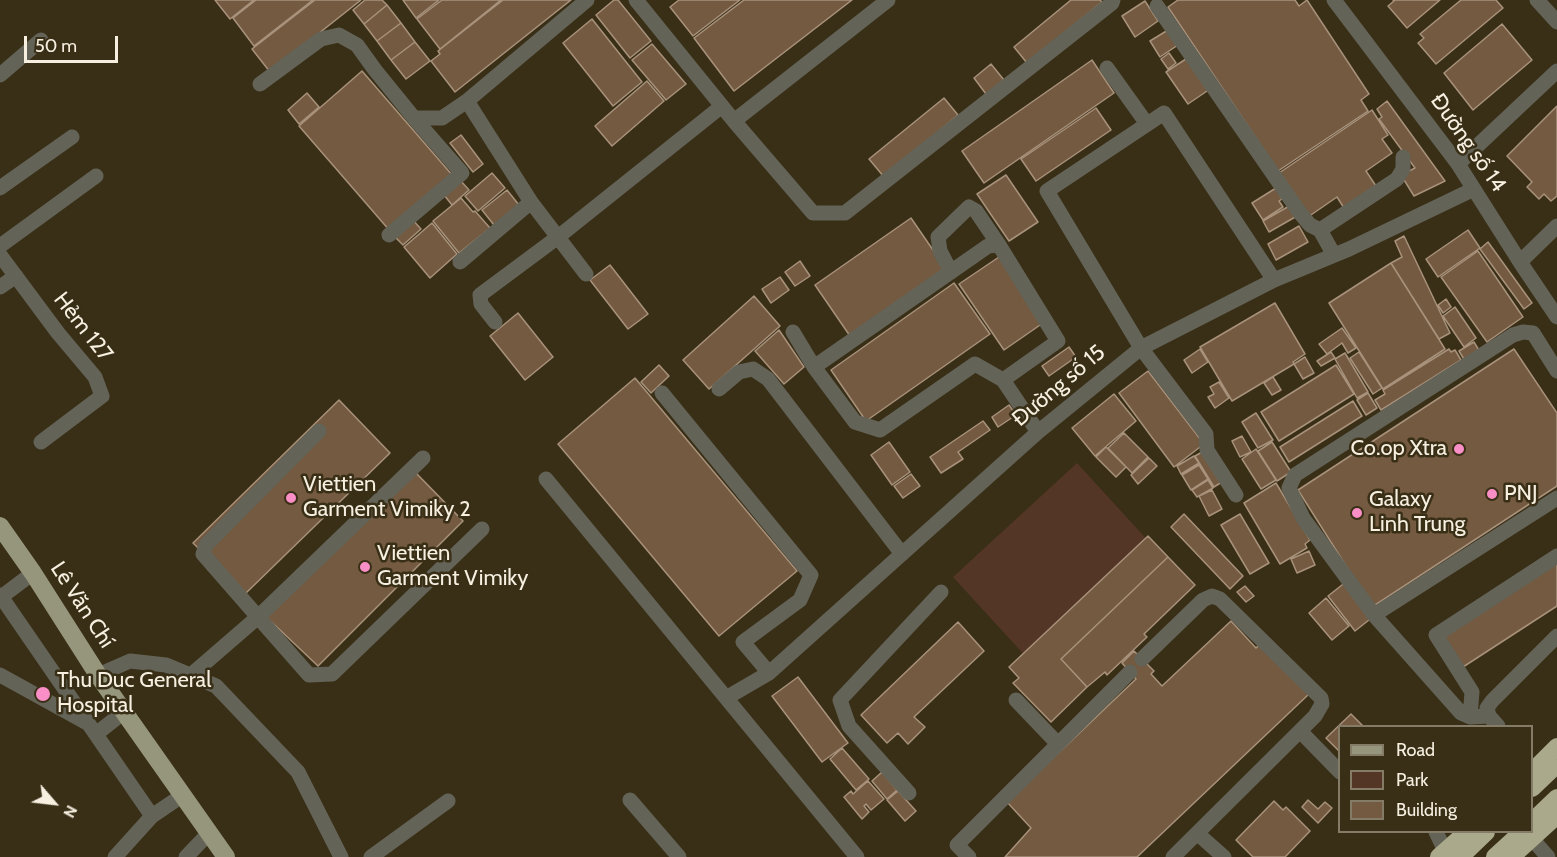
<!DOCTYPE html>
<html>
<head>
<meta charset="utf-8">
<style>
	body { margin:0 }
	#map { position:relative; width:1557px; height:857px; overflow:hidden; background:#392e16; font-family:Cabin,sans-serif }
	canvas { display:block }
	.legend { position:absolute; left:1338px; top:725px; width:195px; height:108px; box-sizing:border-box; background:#392e16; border:2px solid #857c67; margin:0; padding:8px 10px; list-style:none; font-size:18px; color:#f7f0e1 }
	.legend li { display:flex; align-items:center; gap:12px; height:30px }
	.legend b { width:30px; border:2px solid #857c67 }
	.north { position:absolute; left:24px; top:773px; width:60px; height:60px; -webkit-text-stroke:4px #392e16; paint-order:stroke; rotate:118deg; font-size:16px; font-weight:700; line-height:24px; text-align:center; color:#f7f0e1 }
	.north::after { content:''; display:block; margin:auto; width:21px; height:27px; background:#f7f0e1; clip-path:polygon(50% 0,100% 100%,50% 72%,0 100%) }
	.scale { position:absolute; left:24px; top:36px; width:94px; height:27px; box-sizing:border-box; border:3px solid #f7f0e1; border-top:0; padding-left:8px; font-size:18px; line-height:21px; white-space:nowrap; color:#f7f0e1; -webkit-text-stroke:4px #392e16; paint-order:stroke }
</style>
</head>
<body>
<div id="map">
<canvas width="1557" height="857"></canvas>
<ul class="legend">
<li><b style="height:8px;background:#96967d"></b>Road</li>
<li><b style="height:16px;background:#543627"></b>Park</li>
<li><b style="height:16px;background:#735a40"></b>Building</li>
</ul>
<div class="north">N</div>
<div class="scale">50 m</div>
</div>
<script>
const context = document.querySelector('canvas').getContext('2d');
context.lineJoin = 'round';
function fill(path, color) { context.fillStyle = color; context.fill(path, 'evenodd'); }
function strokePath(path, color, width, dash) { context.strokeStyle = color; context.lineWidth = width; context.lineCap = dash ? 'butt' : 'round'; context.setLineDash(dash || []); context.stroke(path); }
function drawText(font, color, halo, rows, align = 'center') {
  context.font = font + ' Cabin,sans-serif'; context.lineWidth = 5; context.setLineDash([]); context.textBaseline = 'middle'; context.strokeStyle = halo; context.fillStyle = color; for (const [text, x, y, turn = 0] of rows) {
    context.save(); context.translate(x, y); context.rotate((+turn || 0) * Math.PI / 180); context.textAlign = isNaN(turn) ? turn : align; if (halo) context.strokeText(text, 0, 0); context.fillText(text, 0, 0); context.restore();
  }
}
fill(new Path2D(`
	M1077,463L1152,545L1028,659L953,577Z`), '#543627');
const building = new Path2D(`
	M215,0H254L230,19Z
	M256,0H313L254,46L233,18Z
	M315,0H361L270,72L252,49Z
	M365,0H382L387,5L364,24L353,10Z
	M403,0H439L416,18Z
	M442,0H501L440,49L417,19Z
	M503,0H571L455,92L431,61L440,54L438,51Z
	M614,0H618L651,41L630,58L596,15Z
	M679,0H740L693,36L670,7Z
	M744,0H852L734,91L694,38Z
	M1071,0H1100L1102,2L1027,63L1014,47Z
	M1178,0H1295L1299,6L1307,0L1369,94L1361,100L1368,111L1278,171L1168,7Z
	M1393,0H1440L1407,28L1388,6L1394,1Z
	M1461,0H1496L1503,8L1436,64L1418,43L1424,38L1420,34Z
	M1145,1L1158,21L1135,37L1122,16Z
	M387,5L401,23L377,41L364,24Z
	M592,19L642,82L613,106L563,43Z
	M401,23L415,42L391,60L377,41Z
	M1502,24L1532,60L1473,110L1444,73Z
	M1168,30L1178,45L1160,57L1150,41Z
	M415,42L430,61L406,79L391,60Z
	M652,44L686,84L666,100L632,60Z
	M1169,53L1176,63L1168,69L1161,59Z
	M1189,57L1210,89L1188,104L1166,72Z
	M1092,60L1114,93L984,183L962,151Z
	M991,64L1004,80L986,94L974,78Z
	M362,71L453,176L390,231L299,126Z
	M647,81L664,101L612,146L595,126Z
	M307,93L319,107L299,124L288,110Z
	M944,98L958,115L884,177L869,159Z
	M1387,101L1445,181L1414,196L1401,175L1415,168L1379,119L1382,117L1377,109Z
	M1557,106V196L1551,201L1544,194L1539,199L1527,187L1532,182L1507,156Z
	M1096,108L1111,130L1036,181L1021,159Z
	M1372,110L1388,135L1382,139L1392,153L1366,171L1376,186L1344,208L1337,197L1308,217L1279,173Z
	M461,135L483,164L473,172L450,143Z
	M492,173L505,188L478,211L465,196Z
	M1006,175L1038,222L1009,241L977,194Z
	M460,180L469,190L452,205L444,195Z
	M1276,188L1282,199L1279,201L1283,207L1263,220L1252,203Z
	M507,190L519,205L494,225L482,210Z
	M461,198L473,212L475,211L490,228L459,253L433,221Z
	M1291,205L1297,216L1269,232L1263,221Z
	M411,218L421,229L403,245L393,235Z
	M911,218L946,269L850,336L815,285Z
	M432,223L457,254L430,278L404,247Z
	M1299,226L1308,242L1276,260L1268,244Z
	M1468,230L1480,248L1438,277L1426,259Z
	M1404,236L1450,333L1439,339L1391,263L1402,257L1395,241Z
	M1488,242L1532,303L1524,309L1480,249Z
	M1478,251L1523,317L1487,342L1441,277Z
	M999,257L1043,323L1004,350L959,284Z
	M800,261L810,276L795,286L785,272Z
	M1391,263L1445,349L1383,389L1329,303Z
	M610,265L648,314L628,329L590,280Z
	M780,277L789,290L771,303L762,289Z
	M954,283L990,334L866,421L831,370Z
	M754,296L780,326L709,389L683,360Z
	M1446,299L1451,307L1443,313L1438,305Z
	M1275,303L1305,354L1293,362L1294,364L1232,401L1200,347Z
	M1455,307L1476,338L1464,347L1443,316Z
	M518,313L553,357L525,380L490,336Z
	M1342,328L1356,348L1348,353L1342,343L1327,354L1319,344Z
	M779,330L804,367L784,384L755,351Z
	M1474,342L1480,352L1465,361L1459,351Z
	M1069,347L1076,357L1049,376L1042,366Z
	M1200,349L1208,362L1192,373L1184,360Z
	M1449,349L1451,352L1455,350L1461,360L1381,410L1375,400L1385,394L1383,390Z
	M1514,349L1557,413V486L1372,607L1298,490Z
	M1331,352L1335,358L1321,366L1317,361Z
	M1359,352L1382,388L1373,394L1350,358Z
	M1345,353L1368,392L1357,398L1335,359Z
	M1305,357L1314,373L1303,379L1294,364Z
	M659,365L669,376L651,393L641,382Z
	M1336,365L1354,394L1279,441L1261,412Z
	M1148,371L1204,444L1174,467L1119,393Z
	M1273,377L1281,390L1272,395L1264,383Z
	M635,378L797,571L719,636L558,444Z
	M1219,382L1229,398L1215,408L1208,397L1214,394L1210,387Z
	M1368,393L1377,408L1366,415L1357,400Z
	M1114,394L1136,421L1095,456L1072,428Z
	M339,400L390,453L245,594L193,543Z
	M1353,401L1362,416L1289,462L1280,447Z
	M1009,405L1016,415L998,427L992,417Z
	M1256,413L1273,440L1258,448L1242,422Z
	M983,421L990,430L958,452L963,459L941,473L930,457Z
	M1124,433L1148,457L1132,473L1108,448Z
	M1242,436L1251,452L1240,457L1232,441Z
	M889,442L910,472L892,485L871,455Z
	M1272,442L1291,472L1277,481L1258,451Z
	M1106,447L1126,467L1116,477L1096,457Z
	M1256,449L1276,480L1261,489L1242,459Z
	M1204,451L1222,482L1214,487L1195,456Z
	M1194,456L1199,463L1181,474L1177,466Z
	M1149,458L1157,466L1138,484L1131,475Z
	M1199,465L1208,479L1191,490L1182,475Z
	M416,473L463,521L318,666L262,613Z
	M911,474L920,486L903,498L894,486Z
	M1208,480L1213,488L1197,497L1192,490Z
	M1276,483L1310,540L1305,544L1307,548L1280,564L1244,503Z
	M1212,490L1222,509L1209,516L1199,496Z
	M1184,514L1243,576L1230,589L1171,527Z
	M1240,514L1269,563L1250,574L1221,525Z
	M1148,536L1168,557L1061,659L1087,687L1051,722L1013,683L1019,678L1009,667Z
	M1309,551L1315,565L1297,573L1291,559Z
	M1168,557L1195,585L1144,634L1147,637L1107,675L1105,672L1087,687L1061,659Z
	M1557,562V606L1463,667L1443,637Z
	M1347,581L1374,616L1355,631L1328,596Z
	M1245,586L1254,596L1246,602L1237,592Z
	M1326,598L1349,626L1332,640L1309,613Z
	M1231,621L1256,648L1261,643L1309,694L1137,857H1005L1031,828L1007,802L1136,679L1122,663L1134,651L1154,671L1151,674L1162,686Z
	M958,622L984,651L914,717L925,727L908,744L898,733L887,743L861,715Z
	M798,677L848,743L822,762L772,696Z
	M1351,714L1363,726H1340V752L1326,738Z
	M842,748L869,779L856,790L830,759Z
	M882,772L897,790L887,799L872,781Z
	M868,781L884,799L871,810L866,804L864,806L869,812L862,819L844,797L851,791L853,794Z
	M898,791L916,811L905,821L887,800Z
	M1308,800L1318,809L1325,802L1332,808L1318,823L1302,807Z
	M1274,801L1283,810L1286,807L1310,831L1285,857H1253L1236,840Z`);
fill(building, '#735a40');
strokePath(building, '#a9927c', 1.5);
strokePath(new Path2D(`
	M636,0L734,121L813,213H845L1112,3L1113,0
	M1334,0L1458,164L1520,262L1557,317
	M1537,0L1557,22
	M1157,6L1300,213L1310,225L1320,230L1334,255
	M1107,68L1147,124
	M0,75L41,40
	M260,84L321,39L339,35L357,45L375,70L414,118H442L467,101
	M734,121L888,0
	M1458,164L1557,71
	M0,188L72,137
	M1320,230L1397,179L1403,169V157
	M389,235L462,173L414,118
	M0,246L96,176
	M0,255L58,333L95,377L102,396L41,442
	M460,262L531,202
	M1520,262L1557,226
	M951,272L940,251L938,237L969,207L976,211L999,245
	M586,274L531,202L467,101L587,0
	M0,287L16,276
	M495,322L481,304L480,295L558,237L722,106
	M793,332L814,367L855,422L880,430L975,364L1003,380L1038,432
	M814,367L988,246L999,245L1058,341L1003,380
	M719,389L739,372L753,369L768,379L902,554
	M662,393L811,575L800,600L743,642L769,673
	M423,458L258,617L309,675L332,674L482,529
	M546,479L857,857
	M1236,495L1207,450L1206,434L1141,348L1047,191L1164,113L1274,280
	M0,595L152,816
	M0,600L1,597L33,573
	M1374,615L1557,498
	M1142,659L1203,600L1212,596L1220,599L1321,698L1322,704L1315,716L1173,857
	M0,675L87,723
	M98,675L130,661L166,665L216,686L298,772L341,857
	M191,675L258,617L203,554L206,545L319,431
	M726,698L769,673L1038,432L1141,348L1274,280L1349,249L1474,189
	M1016,700L1058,744
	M1489,716L1470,717L1461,713L1374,615L1303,518L1289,488L1295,475L1513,335L1523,332L1533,333L1557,371
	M1470,717L1472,692L1436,635L1557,556
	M1498,726L1489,716L1487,708L1492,701L1557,636
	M1300,731L1340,772
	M96,734L124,712
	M909,793L849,726L840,700L941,592
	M630,800L679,857
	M1436,832L1448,857
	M1526,832L1548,857
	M1198,834L1224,857
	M115,857L152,816L183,795
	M186,857L210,832
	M371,857L448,801
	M969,857L957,845L1130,672`), '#636357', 15);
strokePath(new Path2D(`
	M0,526L33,573L98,675L226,857`), '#96967d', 18);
strokePath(new Path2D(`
	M1532,772L1557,747
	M1532,788L1554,767
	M1532,822L1557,798
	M1439,857L1467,832
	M1460,857L1486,832
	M1495,857L1518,836
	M1511,857L1557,815`), '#aaa98c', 18);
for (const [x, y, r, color] of [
	[1459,449,6,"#fa8fc7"],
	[1492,494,6,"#fa8fc7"],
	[291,498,6,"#fa8fc7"],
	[1357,513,6,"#fa8fc7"],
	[365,567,6,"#fa8fc7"],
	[43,694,8,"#fa8fc7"]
]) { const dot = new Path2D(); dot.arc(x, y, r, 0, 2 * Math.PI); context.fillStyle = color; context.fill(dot); strokePath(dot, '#392e16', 2); }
drawText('22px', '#f7f0e1', '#392e16', [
	["Đường số 14",1468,143,55],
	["Hẻm 127",83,327,52],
	["Đường số 15",1059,386,-40],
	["Lê Văn Chí",82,605,57]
]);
drawText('22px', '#f7f0e1', '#392e16', [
	["Co.op Xtra",1447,449,"right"],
	["Viettien",303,485],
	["Garment Vimiky 2",303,510],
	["PNJ",1504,494],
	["Galaxy",1369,500],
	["Linh Trung",1369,525],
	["Viettien",377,554],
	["Garment Vimiky",377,579],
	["Thu Duc General",57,681],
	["Hospital",57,706]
], 'left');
</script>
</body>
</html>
